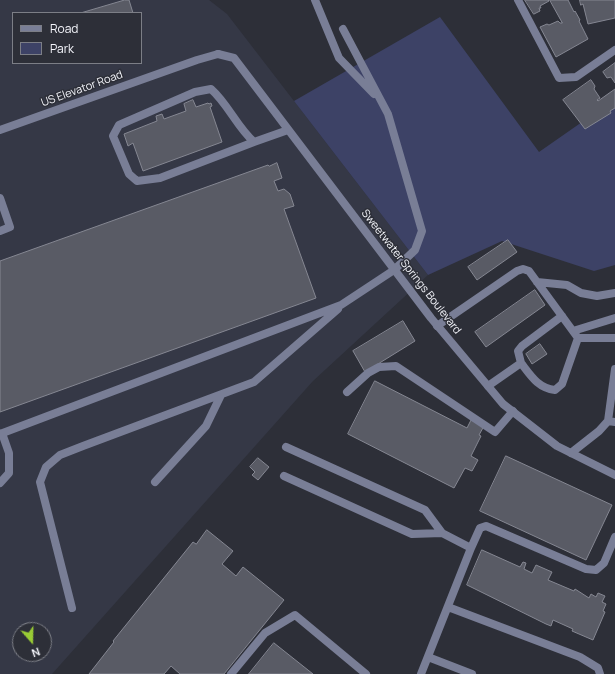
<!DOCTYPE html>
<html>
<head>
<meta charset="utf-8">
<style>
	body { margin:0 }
	#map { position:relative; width:615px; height:674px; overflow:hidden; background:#2d2f38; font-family:Manrope,sans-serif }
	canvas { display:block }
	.legend { position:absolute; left:12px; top:12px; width:130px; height:52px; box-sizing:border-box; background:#2d2f38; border:1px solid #7c7e86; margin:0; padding:5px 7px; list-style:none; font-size:12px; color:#f3f4fa }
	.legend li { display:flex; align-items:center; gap:8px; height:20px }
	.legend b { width:20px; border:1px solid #7c7e86 }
	.north { position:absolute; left:12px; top:622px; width:40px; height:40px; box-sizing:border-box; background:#2d2f38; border:1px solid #7c7e86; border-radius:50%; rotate:160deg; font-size:11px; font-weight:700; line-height:16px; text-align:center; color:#f3f4fa }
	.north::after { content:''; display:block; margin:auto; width:14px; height:18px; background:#99cb35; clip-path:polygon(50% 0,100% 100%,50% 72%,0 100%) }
</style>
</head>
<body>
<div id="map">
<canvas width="615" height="674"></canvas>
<ul class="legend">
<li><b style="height:5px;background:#797e96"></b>Road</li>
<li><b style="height:11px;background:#3d4266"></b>Park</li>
</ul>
<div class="north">N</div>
</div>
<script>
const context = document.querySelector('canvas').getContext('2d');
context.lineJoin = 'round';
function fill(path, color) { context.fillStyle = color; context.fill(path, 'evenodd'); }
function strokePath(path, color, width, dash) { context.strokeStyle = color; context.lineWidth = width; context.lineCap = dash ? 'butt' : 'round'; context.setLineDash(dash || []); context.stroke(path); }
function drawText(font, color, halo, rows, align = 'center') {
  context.font = font + ' Manrope,sans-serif'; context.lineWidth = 3; context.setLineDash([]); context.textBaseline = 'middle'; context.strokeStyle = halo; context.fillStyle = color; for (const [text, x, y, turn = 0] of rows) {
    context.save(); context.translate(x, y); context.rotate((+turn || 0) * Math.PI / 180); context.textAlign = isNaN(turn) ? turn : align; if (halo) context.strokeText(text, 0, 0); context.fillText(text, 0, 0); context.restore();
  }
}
fill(new Path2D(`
	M0,0H209L227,14L428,275L313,381L52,674H0ZM13,13H141V63H13ZM20,630H44V654H20Z`), '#353846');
fill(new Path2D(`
	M440,17L539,152L615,99V265L594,271L502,241L428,275L294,101Z`), '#3d4266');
const building = new Path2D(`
	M125,0H129L133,13H81Z
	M525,0H548L549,1L540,6L541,8H539L540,11L534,14Z
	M550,0H568L574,12L575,11L580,20L579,21L588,39L556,57L540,27L547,24L549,25L558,21L560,23H562Z
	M580,0H615V18L588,24L583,4L581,5Z
	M615,63V83L611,77L607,78L603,72Z
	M591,80L595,86L594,89L600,98L597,100L598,101L615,89V108L610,111L611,113L585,129L563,100Z
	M193,100L196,107L208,103L209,104L211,103L212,106L210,107L222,142L143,171L133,143L128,146L124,134L157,121L156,116L162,114L164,119L186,111L184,104Z
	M277,163L282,178L274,181L278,191L284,189L290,194L294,206L284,209L316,298L0,412V261L268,165L269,166Z
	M508,240L517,252L477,280L468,267Z
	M535,290L545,305L486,347L475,332Z
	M403,321L415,341L365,372L353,351Z
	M540,344L547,354L532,364L526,354Z
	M375,381L467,428L471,420L484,426L479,435L481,436L471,456L478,460L472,471L465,468L454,488L348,434Z
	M506,456L612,505L586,560L480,511Z
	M258,458L269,467L258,480L252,475L255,472L250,467Z
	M207,530L233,551L222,564L236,576L243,567L284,600L224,674H180L171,666L164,674H89L114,642L113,641L193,542L196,544Z
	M482,550L520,567L523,562L526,563L524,569L532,573L536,565L552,572L548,580L574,591L575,589L589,598L591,594L596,597L598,593L605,596L602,602L606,604L603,611L605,612L593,640L572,631L573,629L553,620L551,626L546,624L467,585Z
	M274,643L313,674H249Z`);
fill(building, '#595b65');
strokePath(building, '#858792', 1);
strokePath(new Path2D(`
	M315,0L339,58L374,94
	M254,142L160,178L137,181L129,174L113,136L119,125L195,92L211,89C228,104 237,127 254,142L288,130
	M0,198L10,227L0,231
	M537,282L567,285L581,293L597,296L615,293
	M437,326L517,271L523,269L529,271L578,338H615
	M573,331L615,318
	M521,363L518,351L522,346L562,316
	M488,386L521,363C531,376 538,388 555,390L562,384L578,338
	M347,392L368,373L379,367L396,366L495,432L513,411
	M608,421L615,369
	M0,434L341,305L394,270L415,250L422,231L388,114L343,29
	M571,453L599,431L608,421L615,422
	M284,476L412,534L442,533L425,510L286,447
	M155,482L206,426L221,395
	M0,483L9,473V453L2,433
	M442,533L471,548L480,528L486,526L586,569L596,570L604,563L615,537
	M448,607L580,657L598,668L600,674
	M72,608L40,482L46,467L60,455L83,446L254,382L338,309
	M428,657L472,674
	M231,674L265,633L295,615L366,674
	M421,674L471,548`), '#797e96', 8);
strokePath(new Path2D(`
	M518,0L559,78L576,77L615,50
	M0,130L197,60L218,54`), '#797e96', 8);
strokePath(new Path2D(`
	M218,54L234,58L431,318L503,404L557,446L615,475`), '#797e96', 8);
drawText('11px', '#f3f4fa', '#2d2f38', [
	["US Elevator Road",82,89,-20],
	["Sweetwater Springs Boulevard",411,272,52]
]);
</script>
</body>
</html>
